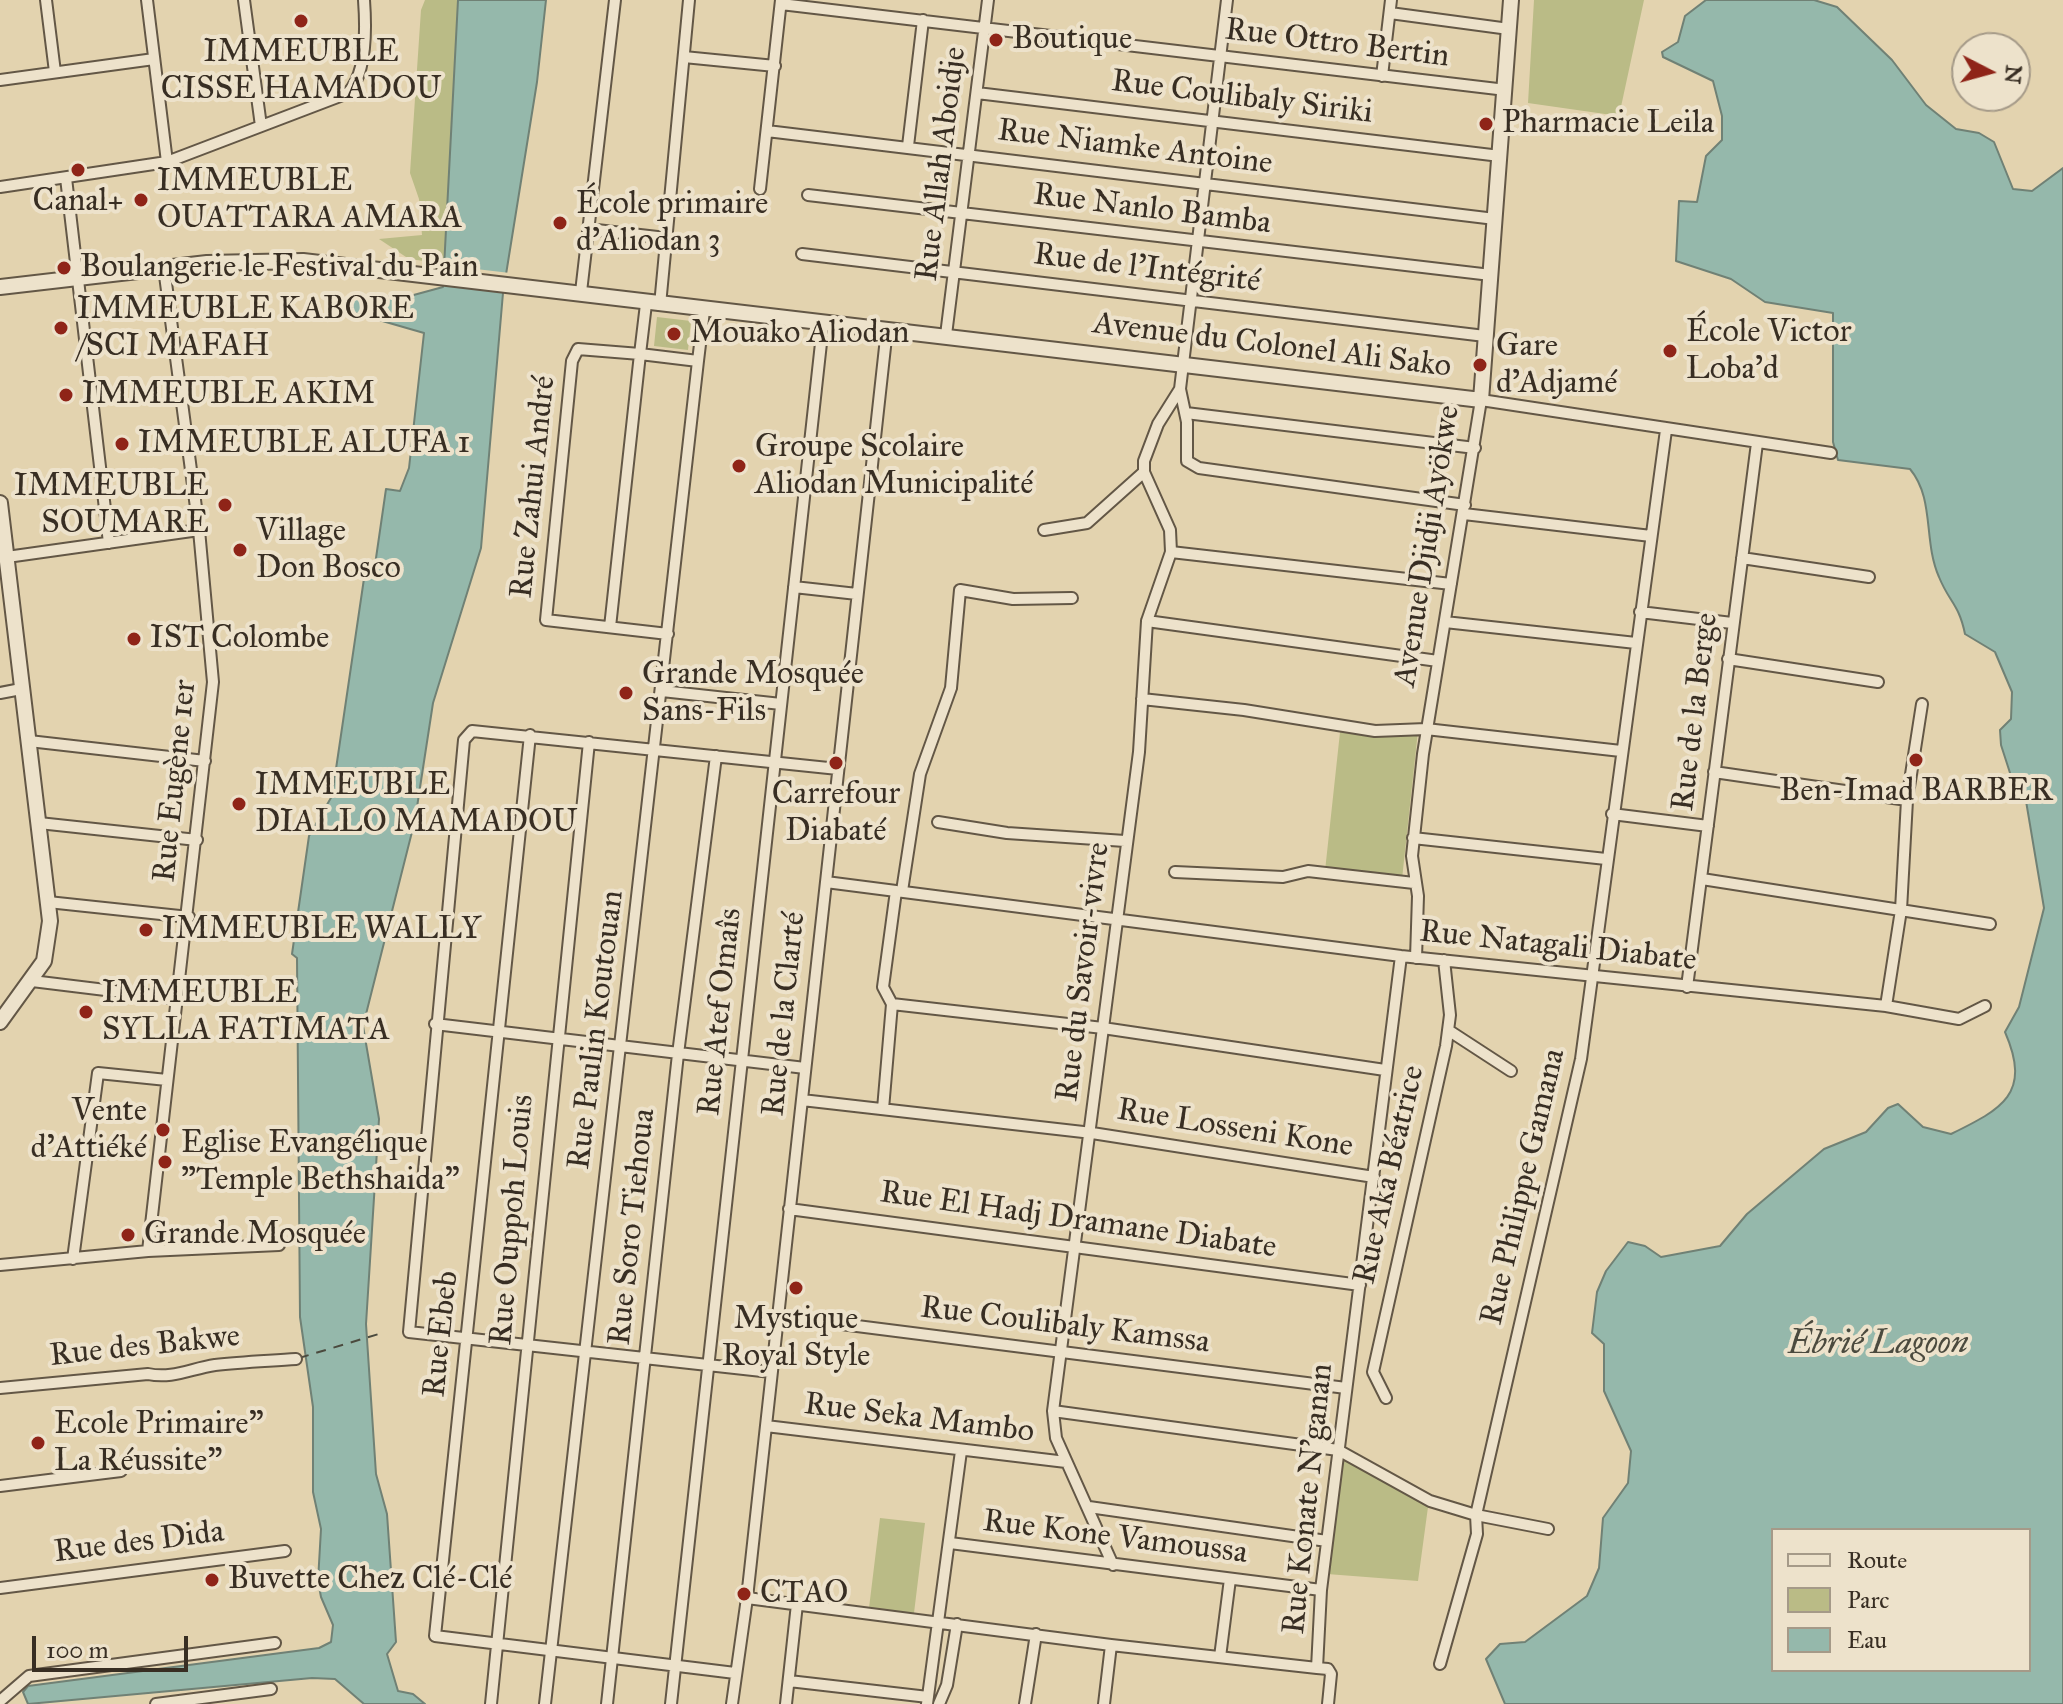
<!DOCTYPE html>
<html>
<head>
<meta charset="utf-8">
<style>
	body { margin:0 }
	#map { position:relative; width:2063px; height:1704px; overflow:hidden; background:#e3d3af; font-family:"IM FELL Great Primer",serif }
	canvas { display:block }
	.legend { position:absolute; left:1771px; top:1528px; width:260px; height:144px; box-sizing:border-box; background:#ede2cb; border:2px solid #a59a88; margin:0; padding:10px 14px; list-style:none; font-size:24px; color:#382e23 }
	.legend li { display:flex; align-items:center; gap:16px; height:40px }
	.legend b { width:40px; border:2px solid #a59a88 }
	.north { position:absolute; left:1951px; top:32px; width:80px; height:80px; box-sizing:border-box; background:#ede2cb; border:2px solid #a59a88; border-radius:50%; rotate:96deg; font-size:22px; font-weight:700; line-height:32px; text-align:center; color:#382e23 }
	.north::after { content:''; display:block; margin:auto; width:28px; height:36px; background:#8f2418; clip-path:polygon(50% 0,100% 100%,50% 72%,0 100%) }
	.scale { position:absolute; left:32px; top:1636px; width:156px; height:36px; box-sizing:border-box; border:4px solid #382e23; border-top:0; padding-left:10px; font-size:24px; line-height:28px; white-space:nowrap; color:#382e23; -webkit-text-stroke:6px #ede2cb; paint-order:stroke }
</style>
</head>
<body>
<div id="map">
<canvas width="2063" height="1704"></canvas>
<ul class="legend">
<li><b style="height:10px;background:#ede2cb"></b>Route</li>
<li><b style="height:22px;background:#babb86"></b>Parc</li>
<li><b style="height:22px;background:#95b8ab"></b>Eau</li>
</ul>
<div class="north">N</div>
<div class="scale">100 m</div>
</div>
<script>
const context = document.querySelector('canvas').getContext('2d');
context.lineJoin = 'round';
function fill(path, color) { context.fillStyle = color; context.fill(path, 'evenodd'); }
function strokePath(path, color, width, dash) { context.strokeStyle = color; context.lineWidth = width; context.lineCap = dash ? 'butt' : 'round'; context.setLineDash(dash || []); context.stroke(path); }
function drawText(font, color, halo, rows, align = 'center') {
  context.font = font + ' "IM FELL Great Primer",serif'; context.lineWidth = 8; context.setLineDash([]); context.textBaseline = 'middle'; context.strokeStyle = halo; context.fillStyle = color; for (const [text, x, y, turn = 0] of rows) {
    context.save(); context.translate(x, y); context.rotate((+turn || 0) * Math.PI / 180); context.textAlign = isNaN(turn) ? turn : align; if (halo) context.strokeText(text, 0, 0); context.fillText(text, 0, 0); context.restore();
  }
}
fill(new Path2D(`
	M425,0H458L447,264L409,259L379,239L422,235L419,199L410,173L421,10Z
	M1534,0H1644L1619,116L1528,103Z
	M657,317L691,321L688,350L654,346Z
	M1341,723L1418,731L1402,879L1325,871Z
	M1343,1457L1428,1507L1418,1581L1327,1574Z
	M880,1518L925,1523L914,1613L869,1608Z`), '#babb86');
const water = new Path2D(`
	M458,0H546L537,82L503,293L481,548L433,703L415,820L363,1026L379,1119L366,1324L376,1474L387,1514L396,1642L387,1654L398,1691L413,1694L425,1704H364L335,1679L312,1678L28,1704L23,1692L28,1686L319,1648L331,1642L333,1625L321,1597L318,1581L321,1529L313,1492V1407L300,1317L297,958L292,954L309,836L332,796L366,565H375L386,489L400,491L409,468L424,333L351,312L347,307L348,299L364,296H410L443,287Z
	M1706,0H1814L1837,7L1892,60L1926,105L1956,129L1979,133L1994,142L2013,189L2032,191L2063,168V1704H1505L1486,1659L1500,1644L1525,1642L1587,1596L1599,1568L1603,1518L1628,1483L1631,1451L1604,1391V1344L1592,1333L1597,1292L1606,1271L1628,1242L1645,1246L1661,1257L1720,1246L1747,1214L1824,1149L1866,1132L1888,1108L1898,1104L1923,1127L1951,1134C2002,1109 2032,1094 2005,1032L2019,1007L2044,908L2025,795L2011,776L2001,745L2000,730L2011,719L2012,692L1995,652L1965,634C1959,604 1949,602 1939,577C1923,541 1935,499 1910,469L1838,460L1833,442V313L1765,302L1731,279L1676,261L1679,201L1697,202L1706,156L1722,140V116L1713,81L1663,57L1662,52L1678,42L1685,16ZM2029,1530V1670H1773V1530Z`);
fill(water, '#95b8ab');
strokePath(water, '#708175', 2);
fill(new Path2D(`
	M442,265L510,273L508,289L440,281Z`), '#e3d3af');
strokePath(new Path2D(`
	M299,1358L382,1333`), '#4b4a3e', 2, [10, 8]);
const minor = new Path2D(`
	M46,0L55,72
	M147,0L167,162
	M244,0L261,126
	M1227,0L1180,389L1187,422V461L1199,468L1465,505
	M781,4L1506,90
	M1390,13L1509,29
	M684,57L775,66
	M1382,76L1391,0
	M0,80L154,59
	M977,93L1500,156
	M767,131L1495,219
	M908,146L923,20
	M66,178L109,543
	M0,187L167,162L348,93C367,73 366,27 364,0
	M760,189L781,0
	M808,195L1491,275
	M588,229L666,238
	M802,254L1485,336
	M581,292L615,0
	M646,304L640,354L698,361L704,311
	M660,305L689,0
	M946,335L988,0
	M1186,413L1475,448
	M1464,514L1651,536
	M1044,530L1087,523L1144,472
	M1171,552L1451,584
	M7,557L199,530
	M1742,558L1869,577
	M794,587L857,594
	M1640,612L1732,623
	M1147,621L1438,661
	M1445,622L1636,643
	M610,627L640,354L578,349L572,361L546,620L668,634
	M1728,659L1878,682
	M662,691L781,704
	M0,693L21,689
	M1142,699L1244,710L1375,731L1426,729L1621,751
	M530,735L435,1636L735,1673
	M29,741L205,761
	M1907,800L1922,704
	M1612,814L1708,826
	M938,822L1007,833L1125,841
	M39,823L197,840
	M1413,838L1606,859
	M1175,872L1283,877L1308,871L1414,883
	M1702,879L1990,924
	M826,882L1401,956L1886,1006L1901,910L1907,800L1714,772
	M902,891L920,774L951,688L960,590L1013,599L1072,598
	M48,902L189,917
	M1416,958L1418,896L1412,856L1423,754L1481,400L1831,453
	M32,981L179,999
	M1687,987L1757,443
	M892,1004L1103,1028L1385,1070
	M1886,1006L1959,1019L1985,1006
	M435,1024L805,1068
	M1448,1030L1511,1071
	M802,1100L1092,1133L1374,1177
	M883,1109L892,1004L883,987L896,891
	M789,1209L1360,1285
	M148,1251L213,682L199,530L164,268
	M73,1259L98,1073L167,1080
	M0,1265L148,1251L279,1245
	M778,1316L1346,1388
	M771,1372L409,1332L464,740L472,731L838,769
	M0,1388L148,1374C172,1379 190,1369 215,1365C241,1362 269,1361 296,1359
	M1386,1398L1373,1372L1446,1046L1450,1015L1444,960
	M1053,1411L1338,1450L1430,1501L1476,1515L1581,1059L1666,430
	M766,1426L1066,1462
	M0,1486L121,1471
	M1089,1507L1327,1541
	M950,1543L1321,1590
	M1113,1565L1056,1438L1053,1411L1139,752L1147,621L1171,552L1170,530L1144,472V461L1158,424L1180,389
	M0,1588L285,1551
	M747,1598L1111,1645L1317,1668L1321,1590L1401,956
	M1220,1657L1230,1579
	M1440,1664L1477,1534L1476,1515L1548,1529
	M1317,1668L1328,1669L1331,1674L1328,1704
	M789,1681L928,1697
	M0,1701L29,1676L275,1643
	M156,1704L271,1689
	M491,1704L589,742
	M545,1704L698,361
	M607,1704L678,1054L716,756
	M671,1704L823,325
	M732,1704L747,1598L887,329
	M786,1704L797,1604
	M927,1704L961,1451
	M939,1704L947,1685L957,1624
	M1025,1704L1036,1634
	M1104,1704L1111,1645`);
const tertiary = new Path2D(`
	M0,287L207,263L303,261L1481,400L1511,0
	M0,503L50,921L44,961L0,1022`);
strokePath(minor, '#635746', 14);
strokePath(tertiary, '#635746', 18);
strokePath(minor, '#ede2cb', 10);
strokePath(tertiary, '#ede2cb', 14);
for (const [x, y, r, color] of [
	[301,21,8,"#8f2418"],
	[996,40,8,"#8f2418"],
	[1486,124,8,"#8f2418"],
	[78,170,8,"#8f2418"],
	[141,200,8,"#8f2418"],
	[560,223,8,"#8f2418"],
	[64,268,8,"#8f2418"],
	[61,328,8,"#8f2418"],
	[674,334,8,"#8f2418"],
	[1670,351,8,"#8f2418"],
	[1480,365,8,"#8f2418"],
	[66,395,8,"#8f2418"],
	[122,444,8,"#8f2418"],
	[739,466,8,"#8f2418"],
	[225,505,8,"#8f2418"],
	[240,550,8,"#8f2418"],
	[134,639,8,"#8f2418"],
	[626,693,8,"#8f2418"],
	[1916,760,8,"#8f2418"],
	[836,763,8,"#8f2418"],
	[239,804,8,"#8f2418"],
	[146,930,8,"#8f2418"],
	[86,1012,8,"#8f2418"],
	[163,1130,8,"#8f2418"],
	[165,1162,8,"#8f2418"],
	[128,1235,8,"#8f2418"],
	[796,1288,8,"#8f2418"],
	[38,1443,8,"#8f2418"],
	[212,1580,8,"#8f2418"],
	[744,1594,8,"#8f2418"]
]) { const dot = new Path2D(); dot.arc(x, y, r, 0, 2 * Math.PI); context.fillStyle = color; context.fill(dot); strokePath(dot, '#ede2cb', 3); }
drawText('32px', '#382e23', '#ede2cb', [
	["Boutique",1012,40],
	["IMMEUBLE",301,53,"center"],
	["CISSE HAMADOU",301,90,"center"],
	["Pharmacie Leila",1502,124],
	["IMMEUBLE",157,182],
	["OUATTARA AMARA",157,219],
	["Canal+",78,202,"center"],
	["École primaire",576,205],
	["d’Aliodan 3",576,242],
	["Boulangerie le Festival du Pain",80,268],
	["IMMEUBLE KABORE",77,310],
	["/SCI MAFAH",77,347],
	["École Victor",1686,333],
	["Loba'd",1686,370],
	["Mouako Aliodan",690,334],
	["Gare",1496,347],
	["d'Adjamé",1496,384],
	["IMMEUBLE AKIM",82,395],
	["IMMEUBLE ALUFA 1",138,444],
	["Groupe Scolaire",755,448],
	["Aliodan Municipalité",755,485],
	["IMMEUBLE",209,487,"right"],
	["SOUMARE",209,524,"right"],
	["Village",256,532],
	["Don Bosco",256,569],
	["IST Colombe",150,639],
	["Grande Mosquée",642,675],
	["Sans-Fils",642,712],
	["IMMEUBLE",255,786],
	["DIALLO MAMADOU",255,823],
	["Ben-Imad BARBER",1916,792,"center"],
	["Carrefour",836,795,"center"],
	["Diabaté",836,832,"center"],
	["IMMEUBLE WALLY",162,930],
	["IMMEUBLE",102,994],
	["SYLLA FATIMATA",102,1031],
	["Vente",147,1112,"right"],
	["d'Attiéké",147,1149,"right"],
	["Eglise Evangélique",181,1144],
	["\"Temple Bethshaida\"",181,1181],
	["Grande Mosquée",144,1235],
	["Mystique",796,1320,"center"],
	["Royal Style",796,1357,"center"],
	["Ecole Primaire\"",54,1425],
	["La Réussite\"",54,1462],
	["Buvette Chez Clé-Clé",228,1580],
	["CTAO",760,1594]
], 'left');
drawText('32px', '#382e23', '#ede2cb', [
	["Rue Ottro Bertin",1337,44,7],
	["Rue Coulibaly Siriki",1242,98,7],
	["Rue Niamke Antoine",1135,148,7],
	["Rue Allah Aboidje",942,164,-83],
	["Rue Nanlo Bamba",1152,210,7],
	["Rue de l'Intégrité",1147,269,7],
	["Avenue du Colonel Ali Sako",1272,346,7],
	["Rue Zahui André",534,487,-84],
	["Avenue Djidji Ayökwe",1428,546,-81],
	["Rue de la Berge",1696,712,-83],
	["Rue Eugène 1er",176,781,-84],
	["Rue Natagali Diabate",1558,947,6],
	["Rue du Savoir-vivre",1084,972,-83],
	["Rue Atef Omaîs",721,1012,-84],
	["Rue de la Clarté",785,1014,-84],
	["Rue Paulin Koutouan",597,1030,-83],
	["Rue Losseni Kone",1235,1129,9],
	["Rue Aka Béatrice",1390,1175,-77],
	["Rue Philippe Gamana",1524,1187,-77],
	["Rue Ouppoh Louis",513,1220,-85],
	["Rue El Hadj Dramane Diabate",1078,1221,8],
	["Rue Soro Tiehoua",633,1227,-84],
	["Rue Coulibaly Kamssa",1065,1326,7],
	["Rue Ebeb",442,1334,-84],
	["Rue des Bakwe",145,1347,-6],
	["Rue Seka Mambo",919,1419,7],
	["Rue Konate N'ganan",1309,1499,-84],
	["Rue Kone Vamoussa",1115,1538,7],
	["Rue des Dida",139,1543,-7]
]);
drawText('italic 34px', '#4b4a3e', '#ede2cb', [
	["Ébrié Lagoon",1878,1345]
]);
</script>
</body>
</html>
